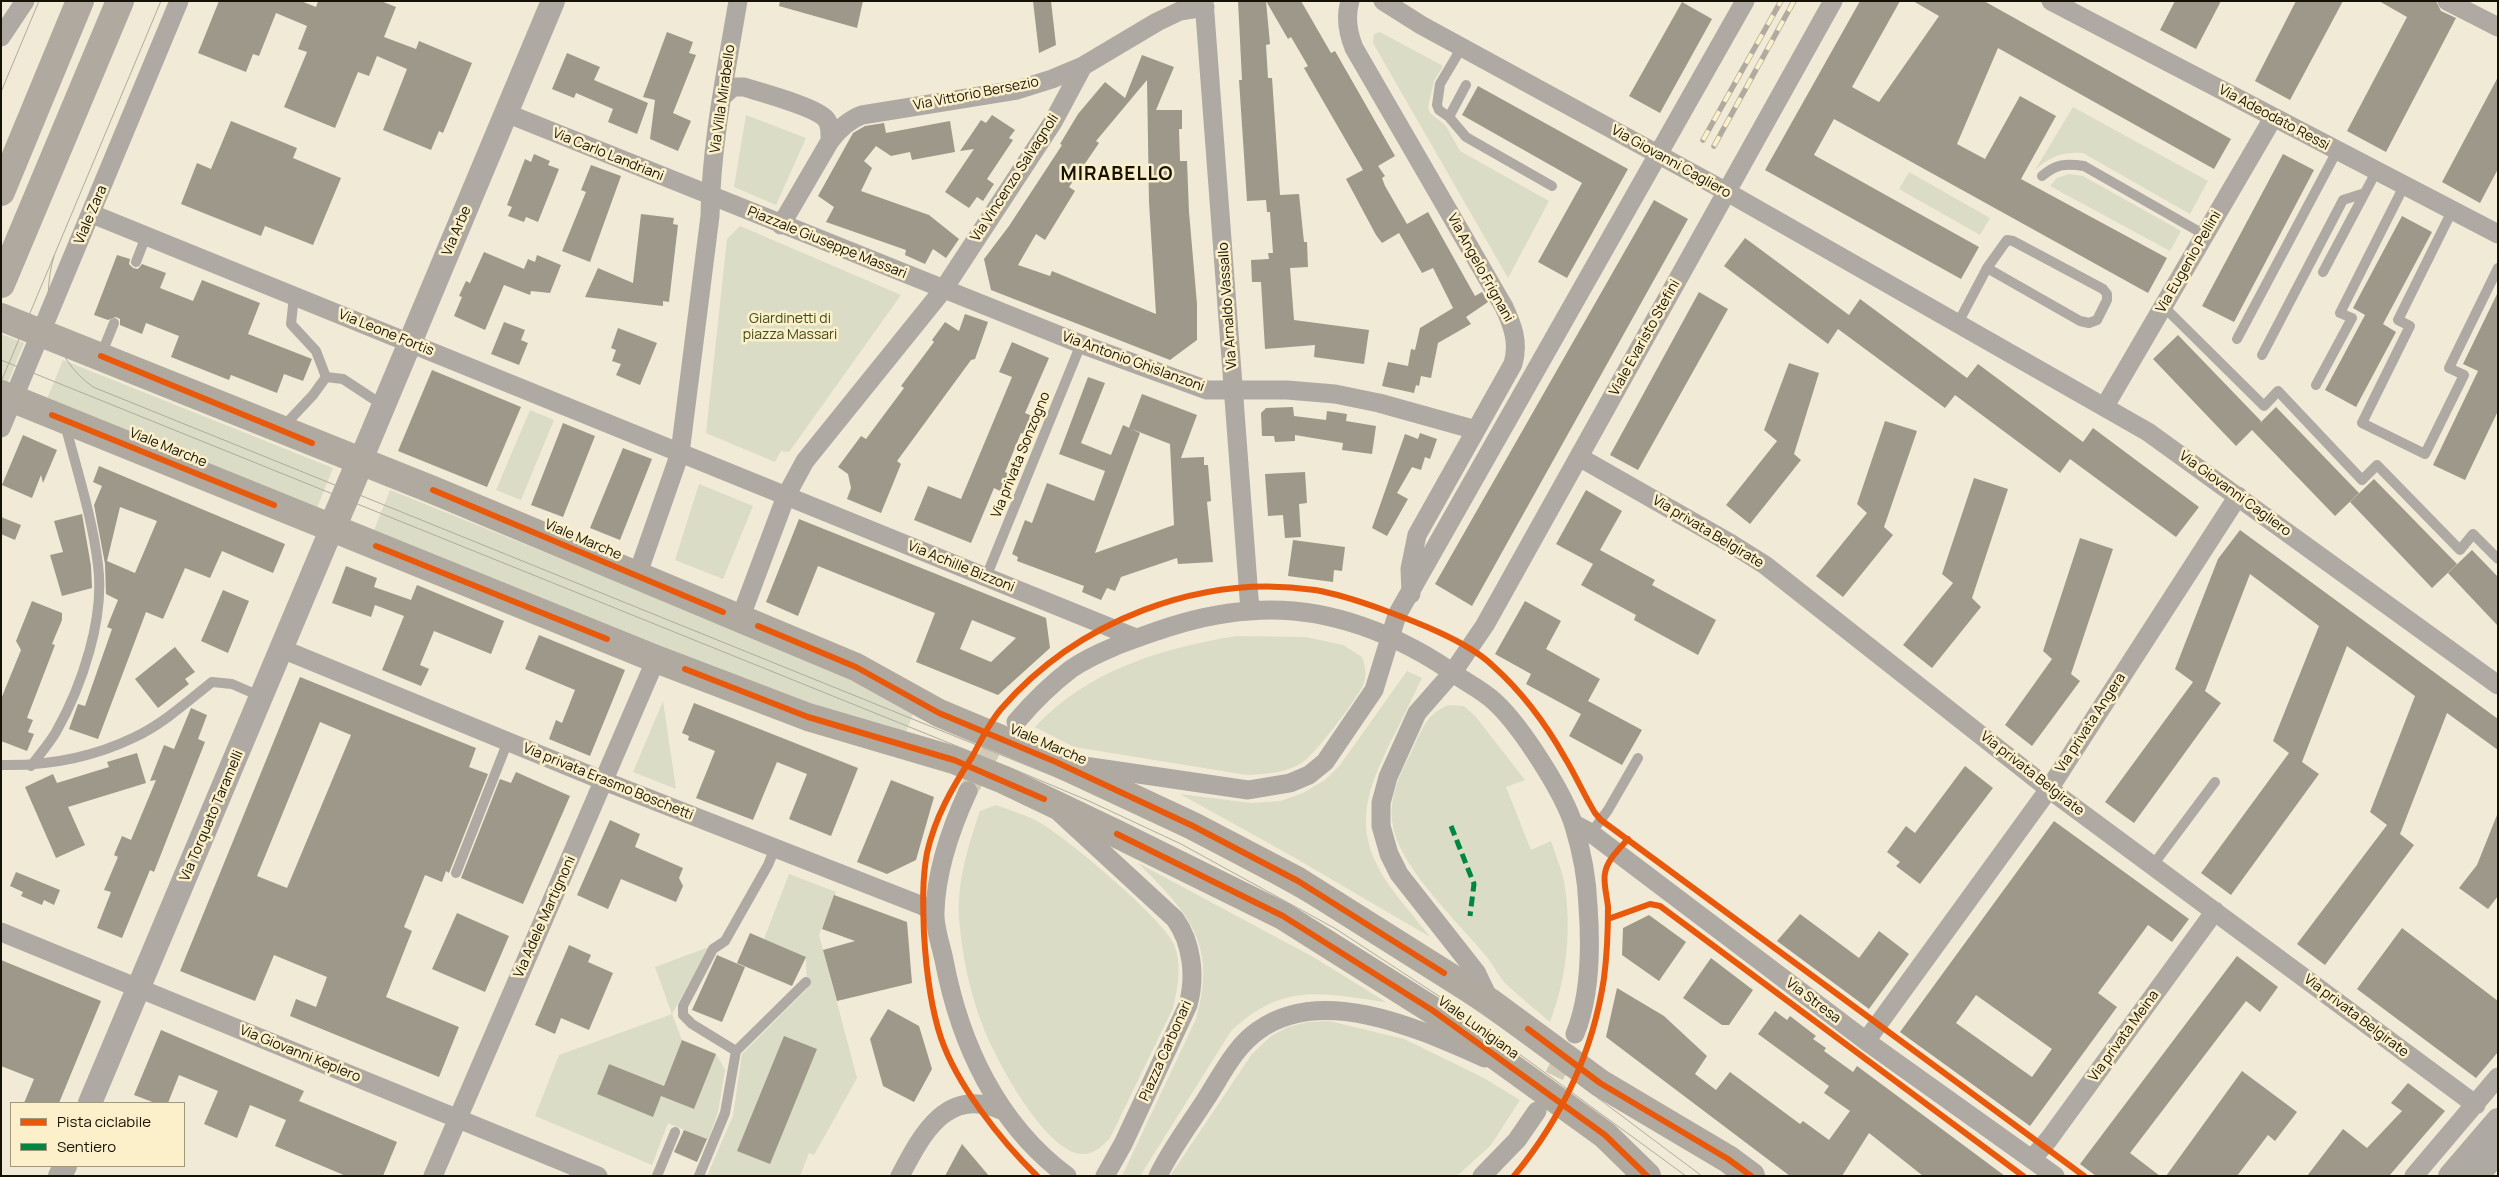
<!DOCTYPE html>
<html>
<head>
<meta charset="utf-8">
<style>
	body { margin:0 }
	#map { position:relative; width:2499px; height:1177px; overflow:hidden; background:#f1ead6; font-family:Manrope,sans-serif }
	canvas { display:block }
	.frame { position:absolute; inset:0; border:2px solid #161205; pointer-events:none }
	.legend { position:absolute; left:10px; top:1102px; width:175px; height:65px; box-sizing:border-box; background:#fcf0cb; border:1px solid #a0977c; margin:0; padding:6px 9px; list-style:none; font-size:15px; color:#161205 }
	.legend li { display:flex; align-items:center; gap:10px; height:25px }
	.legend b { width:25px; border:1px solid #a0977c }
</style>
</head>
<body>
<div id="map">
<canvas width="2499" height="1177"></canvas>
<div class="frame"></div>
<ul class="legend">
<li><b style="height:6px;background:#e8590c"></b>Pista ciclabile</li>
<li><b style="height:6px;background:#00873e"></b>Sentiero</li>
</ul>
</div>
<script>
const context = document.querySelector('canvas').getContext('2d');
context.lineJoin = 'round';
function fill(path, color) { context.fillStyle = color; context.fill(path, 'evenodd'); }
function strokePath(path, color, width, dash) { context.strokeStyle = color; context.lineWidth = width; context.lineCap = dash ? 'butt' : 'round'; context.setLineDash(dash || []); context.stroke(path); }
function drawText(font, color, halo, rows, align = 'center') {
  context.font = font + ' Manrope,sans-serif'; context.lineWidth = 5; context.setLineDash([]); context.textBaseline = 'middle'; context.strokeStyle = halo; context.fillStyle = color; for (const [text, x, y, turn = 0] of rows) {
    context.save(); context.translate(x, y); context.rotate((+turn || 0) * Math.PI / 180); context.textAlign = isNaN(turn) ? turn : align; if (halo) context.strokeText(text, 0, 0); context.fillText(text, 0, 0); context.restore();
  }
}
fill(new Path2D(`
	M1380,32L1443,66L1434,81L1428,107L1430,113L1446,126L1460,151L1549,201L1508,278L1373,43L1374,34Z
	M2073,107L2208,181L2190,214L2083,153C2062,152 2051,156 2035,170Z
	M746,115L806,138L776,205L734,187Z
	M1909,172L1990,218L1980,235L1899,189Z
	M2069,174L2083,176L2181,231L2170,251L2050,186L2057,178Z
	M740,226L901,295L789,452L781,451L775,462L706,433L727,239Z
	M1,334L24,343L8,382L1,381Z
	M63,360L333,468L317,508L47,399Z
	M530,410L554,420L521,500L496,490Z
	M699,484L753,506L723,579L675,560Z
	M390,490L807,658L914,711L906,732L786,696L374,530Z
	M1237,636L1306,637L1343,645L1362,657C1365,666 1367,674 1364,683C1359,697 1315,754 1303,762C1287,773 1266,774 1247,775L1074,747L1035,727C1088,670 1162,648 1237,636Z
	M1407,671L1422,678C1411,700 1401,722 1390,743C1367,791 1353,826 1383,876C1396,897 1415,917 1430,937L1290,855L1180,794L1251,803L1281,801L1303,793L1325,780L1340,765Z
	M663,701L676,789L633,772Z
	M1449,705L1464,706L1476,717L1525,780L1506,787L1531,850L1551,841C1555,854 1561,868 1564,881C1572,928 1567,978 1550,1022C1536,1010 1521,998 1507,985C1499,977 1494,966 1487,957C1460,924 1400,868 1393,826C1388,799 1399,776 1411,753C1421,732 1425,714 1449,705Z
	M996,805C1009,810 1023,814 1035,820C1062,833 1163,919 1174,944C1182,965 1178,987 1173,1008L1110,1138C1102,1146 1094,1155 1081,1154C1045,1151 996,1060 984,1029C970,994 962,956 959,918C957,882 968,846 980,811Z
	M1138,863L1315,958L1386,1002C1321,994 1285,981 1231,1031L1140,1176H1122L1196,1019C1218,943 1188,913 1138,863Z
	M789,874L836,892L819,935L857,1078L814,1155L809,1153L800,1176H707L733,1116L742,1054L807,989L806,957L764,939Z
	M709,947L672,1014L682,1040L664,1086L609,1064L597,1094L652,1116L661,1096L694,1109L716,1054L725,1070L718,1112L708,1140L668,1123L652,1165L535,1116L559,1055L672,1014L655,967Z
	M1329,1021L1404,1039L1482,1077L1520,1100L1491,1145L1457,1176H1170L1252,1054L1271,1036L1288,1027L1308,1022Z`), '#dadcc5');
fill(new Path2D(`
	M219,1H301L316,7L318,1H381L396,7L384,37L416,49L419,41L472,63L443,133L439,131L431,150L383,130L407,69L377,56L369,76L358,72L335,128L284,107L307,52L298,49L307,26L276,13L259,56L253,54L246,72L198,53Z
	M780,1H863L857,28L779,6Z
	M1033,1H1051L1056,45L1039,53Z
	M1238,1H1301L1331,53L1335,51L1395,156L1378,166L1385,176L1382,178L1385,186L1407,224L1428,212L1475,296L1482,292L1488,302L1466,317L1471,324L1438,343L1431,378L1421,376L1419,386L1416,385L1414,393L1382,386L1388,362L1408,366L1411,349L1415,350L1420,328L1453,308L1433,268L1422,273L1399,233L1382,243L1376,235L1346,179L1363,170L1304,68L1308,66L1291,37L1288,39L1266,1L1270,44L1266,45L1268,78H1272L1280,195L1299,194L1304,242H1307L1308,267L1290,268L1294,320L1369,330L1364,364L1314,357L1315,345L1265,349L1261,282H1252L1251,260L1269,259L1268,253H1273L1270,212H1267L1266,200L1247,201L1239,80H1242Z
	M1860,1H1900L1852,87L1879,102L1939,16L1913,1H1984L2231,139L2214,169L1998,48L1957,144L1985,159L2020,96L2056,116L2021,179L2167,258L2148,293L1834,119L1814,155L1979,247L1961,279L1765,170Z
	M2175,1H2221L2196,49L2160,30Z
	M2296,1H2343L2290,100L2255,81Z
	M2379,1H2436L2441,11L2456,18L2386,152L2347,131L2407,17Z
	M1682,2L1712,19L1660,113L1629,96Z
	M667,32L693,42L689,53L696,55L673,113L691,121L678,151L650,139L655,100L643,97Z
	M567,53L600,67L594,80L648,103L637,134L608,122L613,109L576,93L574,98L552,89Z
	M1142,55L1174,67L1156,110H1182V129H1179L1180,161H1187L1189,212L1197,304V340L1170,360L991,290L984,259L1009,226L1062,145L1060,144L1078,114L1105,82L1125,98ZM1147,80L1149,202L1156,314L1052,271L1050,276L1018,265L1036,234L1045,240L1075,191L1069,187L1099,143L1096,141Z
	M2498,77V169L2480,203L2442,182Z
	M1478,86L1628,169L1567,278L1538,262L1582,183L1462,115Z
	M992,115L1015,130L1009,138L1013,140L987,179L994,184L983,201L977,197L969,208L945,192L974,149L960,151L981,120L986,123Z
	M231,121L297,148L293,158L341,178L313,245L265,226L261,236L181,204L197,163L211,169Z
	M950,121L955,152L912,160L910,152L891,156L876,146L864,161L872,168L861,191L929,215L959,239L946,258L933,249L925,264L905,255L906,250L826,222L834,207L818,196L853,133L865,126L884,123L886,133Z
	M534,154L550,161L548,165L559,169L538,222L526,217L524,222L508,216L512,207L507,205L525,159L531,162Z
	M2283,154L2314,170L2234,322L2202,306Z
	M591,165L621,176L590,262L562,251L586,192L581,190Z
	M1654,200L1688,219L1472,606L1435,584Z
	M641,214L674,218L673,224L678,225L669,302L663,301V306L585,297L598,268L633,283Z
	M2402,216L2432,232L2383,324L2396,332L2356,407L2325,390L2365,315L2353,308Z
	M1745,238L1849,315L1860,299L1967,378L1978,364L2083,442L2093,428L2199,507L2176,537L2070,459L2060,473L1955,395L1945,408L1838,329L1828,344L1724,266Z
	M484,252L524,269L528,259L535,262L537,255L561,265L550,293L531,291L530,295L504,285L485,330L454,316L462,297L459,296L466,281L470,283Z
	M117,255L130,259L129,264L133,268L138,269L142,264L166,273L160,288L193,301L202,280L260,303L248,334L312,359L303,381L284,374L277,393L231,375L229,380L171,357L179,336L146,323L142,334L120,325V319L116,317L108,320L94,315Z
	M1699,292L1728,309L1638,470L1610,455Z
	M2498,292V411L2465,480L2433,465L2478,371L2463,364Z
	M965,314L988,322L975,359L971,360L897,461L901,464L881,513L847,499L851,488L848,474L838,467L861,436L866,439L904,388L901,386L934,342L932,340L945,322L959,331Z
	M504,322L525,330L521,340L528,343L519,365L491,354Z
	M618,328L657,343L640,385L616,375L621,364L612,361L616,350L611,348Z
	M2178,335L2261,421L2260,423L2276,407L2359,493L2335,516L2252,430L2236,446L2153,359Z
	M1012,342L1049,358L1025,413L1032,416L1025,434L1021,433L1005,472L1010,474L1002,492L994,488L971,543L914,520L928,486L961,499L1012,377L999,372Z
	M1789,363L1819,373L1794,454L1801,460L1750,524L1726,505L1777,441L1764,430Z
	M432,370L521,407L487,487L398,451Z
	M1088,377L1105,383L1081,443L1111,455L1123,425L1140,433L1095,553L1174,525L1170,444L1129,428L1142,394L1197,415L1181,458L1204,457V465H1208L1211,501L1207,502L1213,562L1178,564L1177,558L1121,577L1115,591L1107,588L1101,600L1082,592L1084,586L1017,561L1018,557L1012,554L1025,520L1032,523L1047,483L1094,501L1105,471L1059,454Z
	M1293,407L1294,416L1326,420L1327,411L1347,414L1346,421L1376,426L1372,454L1342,450L1343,443L1295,435V441L1275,442L1274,436H1262L1261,413L1266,408Z
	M1885,421L1917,431L1884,527L1893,535L1843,597L1816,576L1867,513L1857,504Z
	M563,423L595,436L563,517L531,505Z
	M1420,433L1437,439L1430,459L1425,457L1421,470L1412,467L1397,493L1408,499L1387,536L1372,528L1405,434L1418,439Z
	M23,435L57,450L43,483L41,475L32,498L2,485Z
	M623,448L652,459L620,540L590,528Z
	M99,466L285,544L273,573L222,551L210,578L185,568L163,619L146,612L98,739L69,729L78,704L85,706L112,629L107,627L118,600L106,594L105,564L94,505L102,486L93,482ZM120,507L157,521L135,573L107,561Z
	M1305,472L1307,503L1299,504L1301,537L1285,538L1283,515L1268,516L1265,474Z
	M1974,478L2008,489L1972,598L1981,607L1932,668L1903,645L1953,583L1942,574Z
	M2374,479L2457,564L2432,588L2350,502Z
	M1586,490L1622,511L1600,550L1655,580L1652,585L1716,620L1698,655L1634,620L1636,615L1581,585L1593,564L1556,544Z
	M82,514L91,566L92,588L62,596L50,555L63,552L54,521Z
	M1,517L21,525L15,540L1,534Z
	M799,519L1046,618L1050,648L998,695L916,662L935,613L818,566L798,616L766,602ZM972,620L1016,638L991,662L960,649Z
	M2240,530L2498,719V750L2447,713L2400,834L2414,845L2325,965L2297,944L2387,825L2370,812L2415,696L2347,646L2302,762L2319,774L2231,895L2201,873L2289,753L2273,741L2319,626L2250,574L2205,691L2221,703L2134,823L2105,802L2193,682L2175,669L2218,559Z
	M2080,538L2113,549L2071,674L2080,681L2032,746L2005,725L2052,659L2043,651Z
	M1293,540L1345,547L1342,571L1334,570L1333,582L1288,576Z
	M2472,550L2498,577V626L2448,573Z
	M346,566L377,578L374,587L411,600L417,585L504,621L491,654L434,631L420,665L429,669L421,686L382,670L404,616L375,605L371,617L332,603Z
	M223,590L249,601L228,653L201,641Z
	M32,601L62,613V620L52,644L55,645L27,718L33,720L28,732L34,734L27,751L1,741V699L21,650L16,641Z
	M1525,601L1561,621L1546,649L1600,679L1588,701L1642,730L1622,765L1569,736L1581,714L1526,684L1531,674L1495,654Z
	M539,635L625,670L590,756L549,739L556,720L562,723L575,690L525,669Z
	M175,647L195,672L185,679L189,684L158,708L135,679Z
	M300,677L476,748L469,767L488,774L449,873L446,871L442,882L425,875L404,927L412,931L386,997L459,1027L439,1077L290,1016L296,999L316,1007L327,977L274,955L255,1001L180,971ZM320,722L351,735L287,888L257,876Z
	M694,703L858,768L831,836L789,819L807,774L777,762L753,820L696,798L715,751L688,740L689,736L682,733Z
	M191,708L207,715L198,739L205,742L154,872L150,870L122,938L97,928L111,892L104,890L118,857L114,855L122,836L131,840L156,780L150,781L164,745L174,749Z
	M137,753L146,783L68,807L85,845L56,858L25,787L53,774L57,783L109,767L107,762Z
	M1965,766L1993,788L1920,884L1896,866L1900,862L1887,852L1906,826L1915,833Z
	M516,772L570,796L523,904L461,878L500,779L511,783Z
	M891,780L934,797L916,860L887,874L857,862Z
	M2497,815L2498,896L2488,909L2459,888L2477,865Z
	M610,820L640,834L635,847L683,868L679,878L683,886L676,902L621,879L608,909L577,895Z
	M2054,821L2189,919L2172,942L2148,925L2098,993L2117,1007L2030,1126L1900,1032ZM1976,995L2052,1049L2032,1077L1956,1023Z
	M16,872L60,890L54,905L44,900L42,905L21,896L23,892L10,886Z
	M834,895L907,922L912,983L837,1001L823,950L855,941L822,929Z
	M457,913L509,936L485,992L432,969Z
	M1800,914L1859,958L1879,931L1909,954L1869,1009L1777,941Z
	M1649,915L1686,942L1659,981L1622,955L1623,928Z
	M2402,928L2498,1001V1052L2476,1078L2357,989Z
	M750,933L806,957L792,986L737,963Z
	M569,945L591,955L588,962L613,973L589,1030L561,1018L555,1034L535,1025Z
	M717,955L745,967L722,1022L692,1010Z
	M2237,956L2278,987L2260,1012L2246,1001L2130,1153L2160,1176H2096L2080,1164Z
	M1711,958L1753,990L1729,1025H1722L1683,998Z
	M1,960L101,1001L59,1103H24L34,1079L1,1066Z
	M1617,988L1664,1016L1707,1056L1695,1074L1716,1090L1730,1072L1800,1124L1803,1121L1829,1140L1850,1111L1824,1093L1829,1086L1758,1034L1775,1011L1787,1020L1790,1016L1816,1036L1813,1039L1826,1048L1824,1051L1853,1072L1857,1066L2005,1176H1923L1869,1133L1842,1176H1790L1606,1037Z
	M888,1009L919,1026L932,1069L914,1102L883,1086L870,1039Z
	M161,1030L304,1091L299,1101L397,1142L383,1176H346L275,1146L286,1120L250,1105L237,1138L204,1124L218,1091L179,1075L168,1103H155L134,1095Z
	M784,1036L817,1049L770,1164L737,1151Z
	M682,1040L716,1054L694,1109L661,1096L653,1117L597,1094L609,1064L664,1086Z
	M2242,1071L2297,1112L2275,1141L2268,1135L2237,1176H2166Z
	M2408,1083L2445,1111L2389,1176H2307L2343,1129L2367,1148L2402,1111L2391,1103Z
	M684,1130L707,1139L697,1162L674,1152Z
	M962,1144L989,1176H945Z`), '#9d9889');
strokePath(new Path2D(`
	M968,791L993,747L1008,730
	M1542,1101L1568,1048`), '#d0cab7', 19, [19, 9]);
strokePath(new Path2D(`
	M1462,47L1440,84L1437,105L1439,110L1449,117L1466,137L1552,186
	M1449,117L1466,85
	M2042,176C2056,164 2066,163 2084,166L2205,235
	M2452,211L2398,320L2410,326L2362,423L2425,454L2464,375L2449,368L2498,268
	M136,262L146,236
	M2323,272L2376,172
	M2163,306L2264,406L2278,391L2362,480L2377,465L2460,550L2473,534L2498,559
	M1958,323L1987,268L2007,240L2013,241L2103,289L2107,294V300L2097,320L2089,323L2080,321L1987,268
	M2237,339L2337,151
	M101,355L114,323
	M2262,355L2343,200L2365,193
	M326,377L343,379L384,406
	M2316,385L2352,318L2340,313L2404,186
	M283,427L313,395L326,377L316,351L291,324L294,296
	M986,577L1081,344
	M1,765C48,766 92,758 135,737C163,724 188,701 212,682L232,684L262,697
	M31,766C39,755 49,744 56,732C82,686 105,618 98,565C92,516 77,471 65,424
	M1591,833L1608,810L1638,758
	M2153,865L2215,782
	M456,873L508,741
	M736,1051L806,982
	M657,1176L675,1132
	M699,1176L725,1113L736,1051L692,1024L683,1015V1006L713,949L725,941L768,865L775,848`), '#aea9a3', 10);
strokePath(new Path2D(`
	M1204,1L1250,611
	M1350,1C1345,17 1348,33 1354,48L1504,307C1513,326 1519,343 1513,364L1417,535L1410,569L1411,594
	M1383,1L1421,25L1727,192L2148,432L2498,685
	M2051,1L2498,234
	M2447,1L2498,27
	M1,37L25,1
	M723,96L733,87H744C762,93 813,106 825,118C831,124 830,133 830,141
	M506,113L1081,344L1207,390H1287L1335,394L1379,403L1476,430
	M92,214L1136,638
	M781,225L830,141C839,129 848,120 862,115L1017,90L1052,79L1083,66L1157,22L1180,11L1205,7
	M2105,406L2273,118
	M1,428L179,1
	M1579,457L1730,543L1765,565L2049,789L2476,1105
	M637,576L680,453L710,216C711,144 726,72 738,1
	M740,619L786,496L805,461L943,290L1053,122L1083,66
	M282,649L604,781L923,906L934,913
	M1016,722C1033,702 1050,685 1071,669C1096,652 1128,641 1157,631C1186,621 1217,613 1249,611C1326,604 1401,635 1462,679C1473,686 1486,693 1495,702C1521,726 1564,793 1574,826C1582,852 1587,879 1588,906C1591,947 1591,995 1575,1034
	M1077,765L1248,790L1290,783L1309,775L1325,762L1374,690L1397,615L1745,1
	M968,791C951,828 936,870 935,912C934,927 941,945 944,960C960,1044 997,1124 1067,1176
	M1060,813L1175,919C1192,943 1196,976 1188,1005L1123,1144L1105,1176
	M1574,824L1591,833L1866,1041L2055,1176
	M1,932L598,1176
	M1490,1001L1476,972L1399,874L1389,854L1381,826V803L1388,777L1417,713L1453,672L1485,625L1833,1
	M1866,1041L2049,789L2238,496
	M2032,1159L2049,1139L2215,911
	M433,1176L656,659
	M900,1176C922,1134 947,1085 1003,1111
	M1158,1176C1171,1149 1190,1124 1206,1099C1221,1076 1235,1046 1259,1030C1324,984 1421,1030 1485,1058
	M1482,1176L1517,1140L1537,1111
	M2414,1176L2498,1077`), '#aea9a3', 19);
strokePath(new Path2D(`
	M360,462L553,1
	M90,1103L332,528
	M60,1176L65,1166
	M2450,1176L2498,1120
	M2477,1176L2498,1151`), '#aea9a3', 24);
strokePath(new Path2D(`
	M1,192L80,1
	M1,284L120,1
	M1,317L433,490L856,667L939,713L1056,762L1193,826L1298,881L1490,1002L1600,1083L1728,1159L1751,1176
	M1,394L656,659L808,717L954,760L1004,780L1117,834L1283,916L1432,1010L1605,1135L1647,1176
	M332,528L360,462`), '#b0a9a0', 28);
strokePath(new Path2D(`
	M1,92L39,1
	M54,256C40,304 51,357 93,387L1063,780C1191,836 1315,902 1432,980C1525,1041 1613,1110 1702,1176
	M1,360L1011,768L1089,801L1181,844L1336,929L1451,1004L1686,1176
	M1,382L161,1`), '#b0aa9f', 1);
const rail = new Path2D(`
	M1703,140L1781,1
	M1714,146L1794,1`);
strokePath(rail, '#b0aa9f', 5.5);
strokePath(rail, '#fcf0cb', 4, [11]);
strokePath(new Path2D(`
	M1451,826L1474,884L1470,916`), '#00873e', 5, [10, 5]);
strokePath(new Path2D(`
	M101,356L312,443
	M52,415L274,505
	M433,490L723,612
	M376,546L607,639
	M758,626L856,667L939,713L1056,762L1193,826L1298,881L1444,973
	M685,669L808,717L954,760L1044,799
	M1117,834L1283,916L1432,1010L1605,1135L1647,1176
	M1608,919L1650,904L1660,906L2023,1176
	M1528,1029L1600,1083L1728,1159L1751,1176
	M1037,1176C1001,1141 957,1085 941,1038C930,1005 926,968 924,934C923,907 922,879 927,853C935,817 952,788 972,757C981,741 989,723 1001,709C1077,621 1200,573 1315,590C1338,594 1359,601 1381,609C1414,621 1467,641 1492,665C1521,691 1546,724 1565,758C1576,776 1584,795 1595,813L1601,820L2084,1176
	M1514,1176C1561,1119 1593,1052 1604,978C1607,955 1608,930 1608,907C1607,896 1603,883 1605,873C1607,860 1620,848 1628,839`), '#e8590c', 6);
drawText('14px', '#161205', '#fcf0cb', [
	["Via Vittorio Bersezio",976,94,-11],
	["Via Villa Mirabello",723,99,-82],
	["Via Adeodato Ressi",2274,118,28],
	["Via Carlo Landriani",608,155,22],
	["Via Giovanni Cagliero",1671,162,29],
	["Via Vincenzo Salvagnoli",1015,178,-57],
	["Viale Zara",91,215,-67],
	["Via Arbe",457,231,-67],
	["Piazzale Giuseppe Massari",827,243,22],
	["Via Eugenio Pellini",2189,262,-60],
	["Via Angelo Frignani",1480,268,61],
	["Via Arnaldo Vassallo",1228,306,-94],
	["Via Leone Fortis",386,333,22],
	["Viale Evaristo Stefini",1645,338,-61],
	["Via Antonio Ghislanzoni",1133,362,20],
	["Viale Marche",168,448,22],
	["Via privata Sonzogno",1021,455,-68],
	["Via Giovanni Cagliero",2235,494,36],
	["Via privata Belgirate",1708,532,31],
	["Viale Marche",583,540,23],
	["Via Achille Bizzoni",961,567,22],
	["Via privata Angera",2091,723,-57],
	["Viale Marche",1048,745,23],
	["Via privata Belgirate",2032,774,38],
	["Via privata Erasmo Boschetti",608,782,22],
	["Via Torquato Taramelli",212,816,-67],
	["Via Adele Martignoni",545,917,-66],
	["Via Stresa",1813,1001,37],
	["Via privata Belgirate",2356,1016,37],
	["Viale Lunigiana",1478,1028,36],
	["Via privata Meina",2124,1036,-54],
	["Piazza Carbonari",1166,1051,-66],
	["Via Giovanni Keplero",300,1054,22]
]);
drawText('14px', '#3e4c17', '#fcf0cb', [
	["Giardinetti di",790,319],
	["piazza Massari",790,335]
]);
context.letterSpacing = '1px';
drawText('bold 19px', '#161205', '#fcf0cb', [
	["MIRABELLO",1117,175]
]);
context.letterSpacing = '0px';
</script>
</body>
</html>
